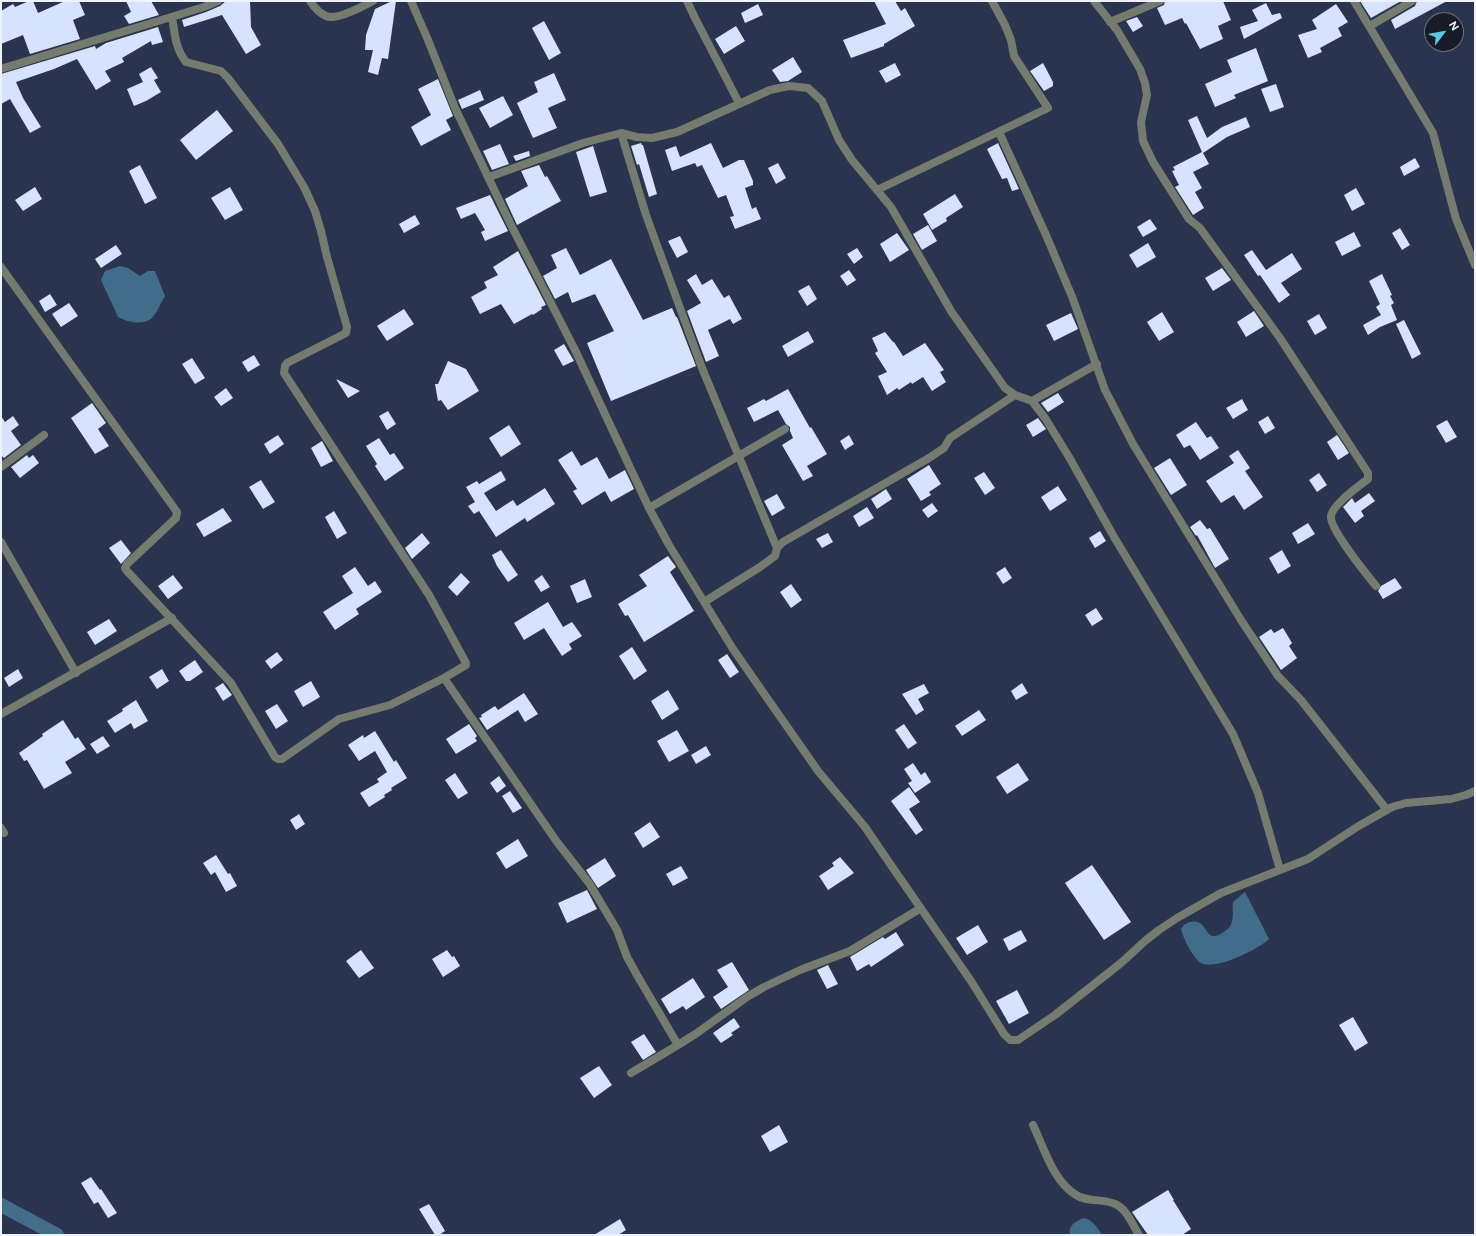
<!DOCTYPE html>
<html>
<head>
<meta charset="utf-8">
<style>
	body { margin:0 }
	#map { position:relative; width:1476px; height:1236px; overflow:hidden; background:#2a344e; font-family:Figtree,sans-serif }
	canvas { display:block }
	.frame { position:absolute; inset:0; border:2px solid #eef2fd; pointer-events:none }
	.north { position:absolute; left:1424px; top:12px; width:40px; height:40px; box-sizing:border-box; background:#181c28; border:1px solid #6e727d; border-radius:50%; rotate:58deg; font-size:11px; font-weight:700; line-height:16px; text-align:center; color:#eef2fd }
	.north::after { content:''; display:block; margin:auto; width:14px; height:18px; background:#59c8e4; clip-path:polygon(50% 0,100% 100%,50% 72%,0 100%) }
</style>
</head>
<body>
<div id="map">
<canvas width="1476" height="1236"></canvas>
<div class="frame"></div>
<div class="north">N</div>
</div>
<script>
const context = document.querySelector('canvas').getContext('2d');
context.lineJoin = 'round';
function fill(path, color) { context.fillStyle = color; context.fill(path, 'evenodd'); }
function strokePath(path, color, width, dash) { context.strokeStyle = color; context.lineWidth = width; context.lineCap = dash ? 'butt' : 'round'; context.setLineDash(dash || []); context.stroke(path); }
fill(new Path2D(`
	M120,266L128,268L140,276L148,271H155L165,296C161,302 157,313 152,318C143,326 127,322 118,317L101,280L105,271Z
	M1245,892L1269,939C1259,949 1215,971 1201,963C1193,958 1183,938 1181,929C1184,923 1193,919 1200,923C1208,929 1208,942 1222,933C1227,930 1231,927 1232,921C1234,915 1232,908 1233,902Z
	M1083,1218C1092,1219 1098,1228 1102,1235H1070C1068,1225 1075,1222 1083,1218Z`), '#416d8b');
strokePath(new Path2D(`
	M1,1205L57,1235`), '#416d8b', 14);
fill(new Path2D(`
	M29,1H33L38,13L65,1H79L85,15L73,20L80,39L30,54L23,35L1,44V11L13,4L15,7Z
	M126,1H151L159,15L129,24L124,16L131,12Z
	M226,1H250L251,27L261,45L246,54L222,15L184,27L182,20L206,12L220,6Z
	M392,1H396L388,59L382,58L378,75L368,72L373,50H365L366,35L375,9Z
	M874,1H895L901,11L905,8L915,26L884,44V46L851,58L843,40L886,24Z
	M1165,1H1223L1231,20L1218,26L1223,39L1200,49L1186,23L1185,24L1182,18L1165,25L1157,8L1164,5Z
	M1360,1H1401L1371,18Z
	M1417,1H1447L1395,29L1391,20L1415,6Z
	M1266,3L1272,15L1280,13L1282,18L1244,39L1240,27L1258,21L1252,10Z
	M758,4L763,15L745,23L741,13Z
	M1336,4L1348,22L1338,28L1342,36L1320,48L1322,52L1308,58L1298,35L1317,29L1312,20Z
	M1137,17L1143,26L1133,32L1126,21Z
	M544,21L561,53L549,60L532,28Z
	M736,26L745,41L724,54L715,39Z
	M158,27L163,42L152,45L151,41L122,58L124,62L105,71L111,81L96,90L77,59L54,69L16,82L23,98L41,127L30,133L10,99L1,104V74L95,46L96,49L106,43Z
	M1256,48L1268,81L1234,95L1236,98L1215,107L1205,84L1232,72L1227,60Z
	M793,57L802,72L788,81L780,82L772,70Z
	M895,63L901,75L886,83L879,71Z
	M1043,63L1053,82V86L1044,91L1030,71Z
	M151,67L158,78L154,80L161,92L146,101L134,106L127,89L143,82L139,74Z
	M554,73L566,100L548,108L557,128L533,138L517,103L538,92L534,82Z
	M438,79L453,116L446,120L451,130L421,146L411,127L431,115L418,89Z
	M1276,84L1284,107L1270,112L1261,89Z
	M480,90L484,100L462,109L458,100Z
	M503,96L513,115L490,128L479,108Z
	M217,110L233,131L196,160L180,140Z
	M1197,116L1207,138L1222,127L1246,117L1250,127L1227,137L1203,153L1209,164L1193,172L1202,188L1195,192L1204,208L1193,215L1175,187L1179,185L1172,171L1175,170L1173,167L1202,152L1188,120Z
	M641,143L642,145H643L657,194L649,197L639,164L637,165L631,146Z
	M711,143L723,168L739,160H744L753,181V185L745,188L752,209L756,207L761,219L735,229L730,217L734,216L726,195L718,198L702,165L697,167L695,163L672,171L665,150L676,146L680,157Z
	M998,143L1019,189L1012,191L1007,178L1002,179L987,149Z
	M500,144L509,164L492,170L483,151Z
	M593,146L607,192L590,197L576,152Z
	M529,151L530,156L516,161L513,156Z
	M1415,158L1420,167L1404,176L1400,167Z
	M778,163L786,178L776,184L768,168Z
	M140,165L157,198L145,204L129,171Z
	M539,165L545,177L547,176L561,201L517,225L505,199L528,186L521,171Z
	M35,187L42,199L23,211L15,200Z
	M230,187L243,210L225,220L211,198Z
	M1356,188L1365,204L1352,211L1344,195Z
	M955,194L963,207L946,218L947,221L932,230L923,214Z
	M490,195L508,231L485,241L481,232L485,230L475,213L461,219L456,208Z
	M415,215L420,224L404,233L399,224Z
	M1150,219L1157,229L1143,237L1137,227Z
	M928,225L937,241L922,250L913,234Z
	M1400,228L1410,245L1402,250L1392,233Z
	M1354,232L1361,246L1342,256L1335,242Z
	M897,233L909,250L890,262L880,244Z
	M680,236L688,252L677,258L668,241Z
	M1148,243L1156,257L1137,268L1129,255Z
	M116,245L122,254L101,268L95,259Z
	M566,248L580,275L611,259L643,320L672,308L676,317H677L696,366L611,401L587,343L614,331L595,294L572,303L568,292L555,299L543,276L557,268L551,255Z
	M857,248L863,257L854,264L847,254Z
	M1252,250L1266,270L1292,253L1302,269L1281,283L1290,295L1279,303L1260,275L1258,276L1244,255Z
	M518,251L546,305L541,307L542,309L533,315L532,314L514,324L501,304L480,314L471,297L487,288L484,282L498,275L493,267Z
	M1222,268L1231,280L1213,291L1205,278Z
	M849,270L856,280L847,286L840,276Z
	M696,274L702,285L712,279L724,298L729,295L742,319L733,324L730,319L708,330L719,356L706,362L687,311L701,303L687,280Z
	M1382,274L1392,295L1390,296L1394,303L1391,305L1397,320L1380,327L1368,335L1363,325L1381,315L1376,307L1380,304L1369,281Z
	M809,285L817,299L807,306L798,291Z
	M50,294L57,305L45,312L39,301Z
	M69,303L78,316L61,327L52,314Z
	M404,309L414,324L387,341L377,326Z
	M1254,311L1264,326L1246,337L1237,322Z
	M1162,312L1174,332L1159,341L1147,322Z
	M1071,313L1078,329L1054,341L1046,325Z
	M1319,314L1327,328L1315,335L1307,321Z
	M1404,320L1421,354L1412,359L1396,324Z
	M808,331L814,342L788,357L782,346Z
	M885,332L893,342H894L903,356L925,343L944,370L940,372L946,382L932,391L923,377L912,384L911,382L899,390L897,388L887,395L878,376L887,372L875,353L878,351L872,338Z
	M564,344L574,361L563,366L554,350Z
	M254,355L260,365L248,372L242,362Z
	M192,358L205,378L195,384L182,364Z
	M448,361L466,369L479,391L448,410L441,400L438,401L435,384H438Z
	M336,379L360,391L348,398Z
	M226,388L233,398L221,406L214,397Z
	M788,389L810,428L811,427L827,454L807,466L813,476L803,481L782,445L793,438L790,431V427L786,424L778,410L754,422L747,408L764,399L766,401Z
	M1058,393L1064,402L1048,412L1041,403Z
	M1242,399L1248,410L1233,419L1226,408Z
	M92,403L106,423L98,429L109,446L95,454L71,418Z
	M388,411L396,424L387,430L379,416Z
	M1,416L5,422L13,416L19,425L11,431L21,445L4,458L1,455Z
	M1268,416L1275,428L1265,434L1258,422Z
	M1038,418L1046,429L1033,437L1026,425Z
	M1447,420L1457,437L1446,443L1436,426Z
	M1196,422L1207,438L1211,436L1219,448L1200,460L1190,445L1184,448L1176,435Z
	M509,425L521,444L501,457L489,438Z
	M278,435L284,444L270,454L264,444Z
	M849,435L854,444L845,450L840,441Z
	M1337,435L1349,453L1338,460L1327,442Z
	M379,438L390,455L394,453L404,468L385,481L375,466L377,464L366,446Z
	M322,441L333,461L321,467L311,448Z
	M1238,450L1250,468L1245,471L1263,497L1244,510L1234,495L1221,503L1206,481L1234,463L1229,456Z
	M572,451L581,466L597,457L609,479L625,470L634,489L611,502L605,491L582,505L573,491L577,489L558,460Z
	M27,455L29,458L33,455L39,463L20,478L11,467Z
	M1170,458L1187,485L1171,495L1154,468Z
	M929,465L941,484L929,492L931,495L921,501L907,479Z
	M501,471L506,480L484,493L496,511L513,500L517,506L545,488L555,504L527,522L525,518L496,537L479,511L474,514L468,506L475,502L466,487L477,481L479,484Z
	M984,472L995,488L985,495L974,478Z
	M1319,473L1327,485L1317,492L1309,480Z
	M261,480L275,502L263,509L249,487Z
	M1058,486L1067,500L1050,511L1041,497Z
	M886,489L892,499L877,509L871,499Z
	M1369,493L1375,501L1361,511L1364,516L1355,523L1343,507L1352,498L1355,503Z
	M777,494L785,508L772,516L764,501Z
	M932,503L938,511L928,518L922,510Z
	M867,507L874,518L859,527L853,516Z
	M223,508L232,521L204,537L196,524Z
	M334,511L347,533L337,539L325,517Z
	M1200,520L1207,529L1210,528L1229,559L1215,568L1197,535L1196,536L1190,527Z
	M1308,523L1315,534L1298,544L1292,533Z
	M1100,531L1106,541L1095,548L1089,538Z
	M422,533L430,543L412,559L405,548Z
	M828,533L833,542L822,548L816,539Z
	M121,540L131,553L121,564L109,548Z
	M501,550L518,575L508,582L497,566L492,555Z
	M1282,550L1291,566L1278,574L1269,558Z
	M668,556L676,567L670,572L694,611L644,642L628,615L625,616L618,604L647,586L639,575Z
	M355,567L368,586L375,581L382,592L356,609L359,614L335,630L323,612L353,593L342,576Z
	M1005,567L1012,578L1003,584L996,573Z
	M461,573L470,582L457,596L448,587Z
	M173,575L183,588L168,599L158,586Z
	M542,575L550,587L541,592L534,581Z
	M1395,578L1402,588L1383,599L1378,591L1381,586Z
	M585,579L592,597L577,603L570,586Z
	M791,584L802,600L791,608L780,592Z
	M548,602L563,627L572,622L582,636L569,644L572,649L562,656L544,628L524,640L514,623Z
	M1096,608L1103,619L1092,626L1085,615Z
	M109,619L117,631L95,645L87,632Z
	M1283,628L1292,643L1289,646L1297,658L1281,670L1259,637L1271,629L1274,633Z
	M632,647L647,671L634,680L619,656Z
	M277,652L283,660L271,669L265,661Z
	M727,654L739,672L730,678L718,660Z
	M195,660L203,672L190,681H186L179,671Z
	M18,669L23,678L9,687L4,678Z
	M162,669L169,681L157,689L149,677Z
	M311,681L320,697L303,707L294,691Z
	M223,683L232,695L223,701L215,688Z
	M1022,683L1028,693L1016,700L1011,691Z
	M924,684L929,693L918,699L924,710L916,715L902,694Z
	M668,690L679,709L662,720L651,701Z
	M524,693L538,714L525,722L518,710L487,730L479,718L482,717L481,715L495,706L498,710Z
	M136,700L148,721L134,729L131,723L115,733L107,721L123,711L122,709Z
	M277,704L288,721L276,729L265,711Z
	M979,710L986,720L962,736L955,726Z
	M63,720L75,739L78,737L86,749L65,762L72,773L44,789L27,760L24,761L19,753L43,736L42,734Z
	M469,724L477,736L475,738L477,741L456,754L446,739Z
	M904,724L917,743L908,749L895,730Z
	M677,730L689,751L669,762L657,741Z
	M375,731L394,762L396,760L407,778L391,788L392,790L384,795L385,797L369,807L360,793L379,782L377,779L387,772L375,751L359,761L348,745L363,735L364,738Z
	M103,736L110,746L97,754L90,744Z
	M706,746L711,755L696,764L691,755Z
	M913,763L921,775L925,772L931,782L915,793L908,783L912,781L904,769Z
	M1018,763L1029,780L1007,794L996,777Z
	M455,773L468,793L458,799L445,780Z
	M499,776L506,786L497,793L490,783Z
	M909,787L920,802L909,809L923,830L916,835L891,801Z
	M510,791L522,808L513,813L502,796Z
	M299,814L305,824L296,830L290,820Z
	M650,822L660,837L643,848L634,833Z
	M518,839L528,856L506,869L496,853Z
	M216,855L228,874L230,873L237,886L226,892L215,872L211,875L203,863Z
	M840,857L854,873L828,890L819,876L834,866L832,863Z
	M605,858L616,876L598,888L586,870Z
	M1092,865L1131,922L1104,940L1065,883Z
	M681,866L688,878L673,886L666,874Z
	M587,890L597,909L567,923L558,903Z
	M978,925L988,942L967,955L956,938Z
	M1021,930L1027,941L1009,951L1003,939Z
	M896,932L904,945L871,967L869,964L857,971L850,957L883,937L885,939Z
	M361,950L374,968L359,978L346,961Z
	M447,950L452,957L454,956L460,966L443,977L432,959Z
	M732,962L749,990L721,1009L713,997L728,987L717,970Z
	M828,965L838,984L827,989L817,970Z
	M693,978L705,997L686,1010L683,1006L670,1014L661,999Z
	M1017,990L1029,1013L1009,1024L996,1001Z
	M1353,1017L1368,1043L1355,1051L1339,1025Z
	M734,1018L740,1027L731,1033L733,1035L721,1043L713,1033Z
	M644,1034L656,1052L643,1060L631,1042Z
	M599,1066L612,1085L594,1098L580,1078Z
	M779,1125L788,1142L770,1152L761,1136Z
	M91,1177L100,1190L101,1189L117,1213L108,1218L98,1202L94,1204L81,1183Z
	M1168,1190L1174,1200H1173L1191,1229L1182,1235H1148L1132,1212Z
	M429,1204L445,1231L439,1235H435L419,1209Z
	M620,1219L626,1230L618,1235H594Z`), '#d7e3fd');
strokePath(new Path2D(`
	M310,1C314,7 319,13 326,16C337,21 363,6 373,1
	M411,1L428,40L455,108L511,225L575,350L649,508L669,545L733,649L758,685L818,771L865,827L884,855L971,981L1004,1034L1010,1040H1018L1055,1015L1121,963L1145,941L1159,930L1177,918L1221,893L1308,859L1357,827L1392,807L1406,803L1451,799L1466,795L1475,791
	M687,1L695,18L739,103
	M1094,1L1117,30L1140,69L1145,83L1147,95L1141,122L1143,141L1153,162L1189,219L1200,228L1280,338L1368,473V479C1359,486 1332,505 1331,516C1329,528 1367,575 1376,586
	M1354,1L1433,133L1456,219L1475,265
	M1110,22L1160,1
	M1370,26L1412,1
	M1,69L204,7L218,1
	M999,132L1046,235L1073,299L1105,390L1133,444L1241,620L1278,676L1301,700L1387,810
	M621,133L646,215L702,368L777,548
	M489,177L583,143L621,133L637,137L652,138L677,132L770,90L789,86L808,88L822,101L839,140L852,160L891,207L951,311L1005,388L1015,395L1032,401L1045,418L1069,457L1114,537L1233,734L1258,793L1280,870
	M877,190L1048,108L1014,56L1011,40L1005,25L992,1
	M1,267L177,512L176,518L127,564L125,568L127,571L231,683L275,757L278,759H282L339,719L390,705L444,678L466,665V663L429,595L284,373L285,366L287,363L346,333L347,327L327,257L321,231L315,211L304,187L278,144L228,78L221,71L186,62C175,48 175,34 172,17
	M1032,401L1097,364
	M1,467L44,435
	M649,508L785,429
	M1,542L76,673
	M704,602L760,567L775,556L777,548L783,542L929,458L944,448L950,438L1015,395
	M444,678L557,842L589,883L617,930L627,957L637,975L678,1045L631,1073
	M1,714L172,618
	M1,828L4,833
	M678,1045L697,1033L747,997L764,987L800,970L850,951L921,908
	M1033,1125C1044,1148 1053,1181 1076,1195C1089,1203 1103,1198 1115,1204C1127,1209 1132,1224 1139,1235`), '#757b6e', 8);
</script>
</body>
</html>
